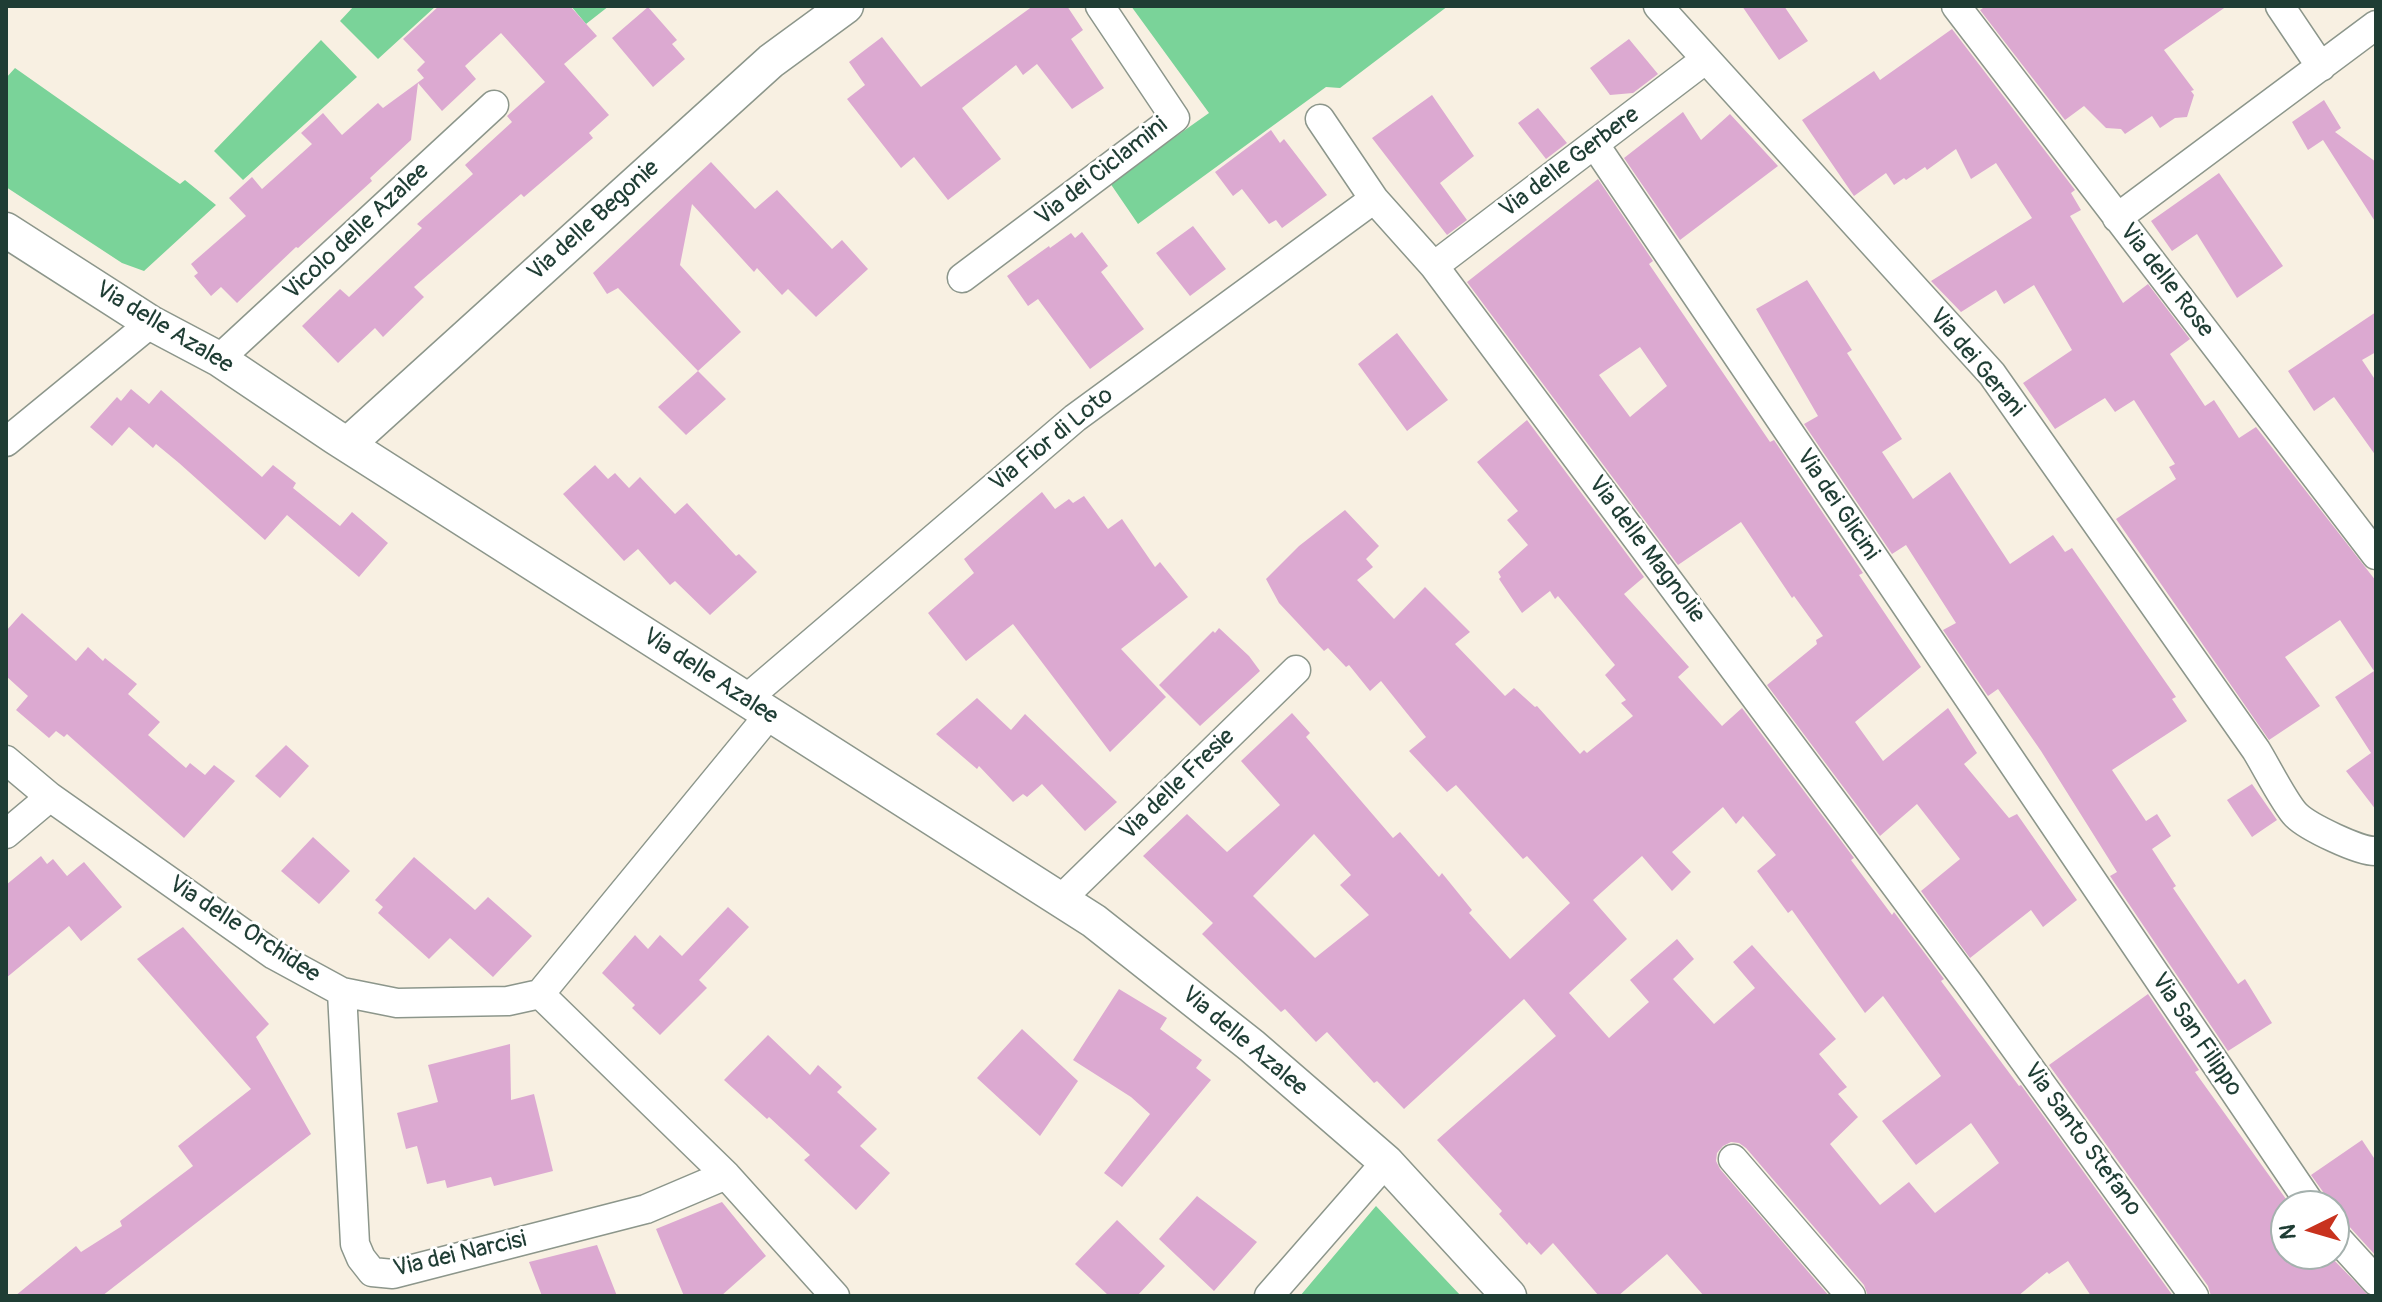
<!DOCTYPE html>
<html>
<head>
<meta charset="utf-8">
<style>
	body { margin:0 }
	#map { position:relative; width:2382px; height:1302px; overflow:hidden; background:#f8f0e2; font-family:Pangolin,sans-serif }
	canvas { display:block }
	.frame { position:absolute; inset:0; border:8px solid #1f3d34; pointer-events:none }
	.north { position:absolute; left:2270px; top:1190px; width:80px; height:80px; box-sizing:border-box; background:#fff; border:2px solid #a5b1ae; border-radius:50%; rotate:265deg; font-size:22px; font-weight:700; line-height:32px; text-align:center; color:#1f3d34 }
	.north::after { content:''; display:block; margin:auto; width:28px; height:36px; background:#c8321e; clip-path:polygon(50% 0,100% 100%,50% 72%,0 100%) }
</style>
</head>
<body>
<div id="map">
<canvas width="2382" height="1302"></canvas>
<div class="frame"></div>
<div class="north">N</div>
</div>
<script>
const context = document.querySelector('canvas').getContext('2d');
context.lineJoin = 'round';
function fill(path, color) { context.fillStyle = color; context.fill(path, 'evenodd'); }
function strokePath(path, color, width, dash) { context.strokeStyle = color; context.lineWidth = width; context.lineCap = dash ? 'butt' : 'round'; context.setLineDash(dash || []); context.stroke(path); }
function drawText(font, color, halo, rows, align = 'center') {
  context.font = font + ' Pangolin,sans-serif'; context.lineWidth = 6; context.setLineDash([]); context.textBaseline = 'middle'; context.strokeStyle = halo; context.fillStyle = color; for (const [text, x, y, turn = 0] of rows) {
    context.save(); context.translate(x, y); context.rotate((+turn || 0) * Math.PI / 180); context.textAlign = isNaN(turn) ? turn : align; if (halo) context.strokeText(text, 0, 0); context.fillText(text, 0, 0); context.restore();
  }
}
fill(new Path2D(`
	M354,6H436L378,59L340,21Z
	M571,6H609L586,24Z
	M1131,6H1448L1340,88L1326,87L1138,224L1110,183L1209,113Z
	M321,40L357,77L243,180L214,151Z
	M15,68L180,184L185,180L216,205L144,271L122,263L6,187V78Z
	M1376,1206L1461,1296H1300Z`), '#7ad399');
fill(new Path2D(`
	M439,6H570L597,36L564,64L609,115L589,133L593,138L524,197L521,194L414,287L424,297L383,337L375,328L338,363L302,326L340,289L349,297L422,228L417,224L473,174L465,165L512,122L507,116L545,82L501,33L465,66L476,79L442,111L418,83L411,140L370,178L372,181L298,248L296,247L237,303L221,287L211,296L194,276L198,273L191,264L246,216L229,198L252,177L262,189L312,144L301,133L323,113L342,135L378,103L383,108L424,78L417,70L425,62L403,39Z
	M1033,6H1067L1083,30L1071,39L1104,88L1072,109L1037,64L1023,75L1016,65L962,108L1001,159L948,200L914,157L901,168L847,99L865,85L849,62L882,37L921,87Z
	M1742,6H1784L1808,41L1779,60Z
	M1986,6H2227L2164,50L2194,90L2191,91L2194,95L2187,117L2175,118L2160,128L2152,116L2125,134L2121,129L2106,128L2084,106L2065,120L1980,10Z
	M648,7L677,40L672,44L685,59L653,87L612,38Z
	M1952,29L2075,190L2071,193L2081,210L2070,216L2123,303L2148,284L2190,339L2170,354L2205,406L2214,400L2239,438L2256,427L2376,581V810L2346,771L2371,753L2335,697L2374,671L2340,620L2285,657L2320,706L2269,740L2116,519L2176,479L2169,467L2175,464L2134,400L2115,412L2105,398L2055,429L2023,383L2072,350L2034,285L2004,304L1996,290L1961,312L1931,281L2032,218L1996,163L1971,179L1956,149L1927,170L1925,167L1906,180L1904,178L1894,185L1886,173L1854,196L1802,120L1874,71L1880,80Z
	M1629,39L1658,74L1633,93L1610,95L1590,68Z
	M1432,95L1474,156L1440,183L1467,220L1447,235L1372,138Z
	M2324,100L2341,128L2335,132L2376,162V223L2323,140L2308,150L2292,122Z
	M1538,108L1567,143L1546,159L1518,123Z
	M1683,112L1701,140L1730,114L1778,166L1680,240L1624,158Z
	M1271,130L1280,143L1284,139L1327,195L1282,228L1276,220L1269,224L1242,189L1233,196L1215,172Z
	M711,162L755,209L777,190L832,249L842,240L868,269L816,317L788,289L782,295L757,268L754,272L692,204L680,265L741,332L698,371L618,288L607,294L593,273Z
	M2219,173L2283,266L2237,298L2197,234L2172,251L2151,221Z
	M1598,179L1653,261L1649,264L1770,442L1774,440L1863,573L1859,575L1921,667L1855,722L1883,761L1948,708L1977,753L1964,764L2009,818L2017,814L2077,900L2043,927L2031,910L1970,958L1921,891L1960,859L1917,804L1880,836L1767,685L1817,644L1816,640L1823,636L1794,596L1792,598L1741,522L1678,565L1467,282ZM1640,347L1667,386L1630,417L1599,375Z
	M1193,226L1226,269L1190,296L1156,253Z
	M1082,232L1108,266L1101,272L1144,329L1090,369L1038,299L1028,306L1007,276L1049,246L1050,248L1071,233L1075,238Z
	M1807,280L1852,350L1847,353L1902,439L1882,452L1913,499L1950,472L2010,564L2053,535L2065,552L2072,548L2176,697L2172,699L2187,721L2112,770L2146,821L2157,814L2171,836L2152,849L2176,886L2173,888L2238,984L2245,979L2272,1023L2228,1051L2110,876L2117,872L2041,751L1998,689L1988,696L1943,630L1956,623L1906,545L1892,554L1804,424L1818,416L1756,309Z
	M2376,312V352L2362,360L2376,381V456L2334,397L2314,411L2288,371Z
	M1397,333L1448,400L1407,431L1358,364Z
	M698,371L726,399L686,435L658,407Z
	M131,389L149,404L161,390L262,477L273,465L296,483L293,488L340,526L352,512L388,543L359,577L287,515L265,540L179,463L156,444L153,448L129,427L112,446L90,427L117,397L121,401Z
	M1527,420L1644,577L1624,594L1689,667L1678,677L1722,726L1742,708L1854,858L1851,860L1892,915L1894,912L1944,979L1941,981L2019,1086L2021,1085L2173,1296H2091L2068,1261L2049,1274L2047,1272L2018,1296H1868L1864,1285L1746,1148L1739,1143L1731,1142L1723,1146L1717,1153L1716,1161L1720,1169L1829,1296H1704L1667,1254L1618,1296H1599L1553,1243L1541,1255L1529,1242L1527,1245L1499,1214L1502,1211L1437,1140L1556,1036L1524,999L1404,1109L1377,1081L1374,1083L1327,1032L1316,1042L1285,1009L1281,1012L1202,934L1213,923L1143,856L1187,814L1227,852L1280,805L1241,761L1292,713L1310,733L1306,737L1393,838L1400,832L1439,877L1442,873L1472,910L1469,913L1510,959L1570,903L1527,856L1523,859L1456,785L1447,792L1409,751L1426,737L1381,681L1370,691L1349,665L1346,667L1328,648L1324,651L1279,603L1266,579L1299,546L1345,510L1379,546L1366,559L1373,567L1357,580L1394,619L1425,587L1470,632L1455,644L1505,696L1514,688L1535,707L1537,706L1580,754L1584,750L1587,753L1633,716L1621,703L1626,700L1605,675L1615,665L1558,596L1555,599L1550,591L1522,613L1499,579L1501,577L1498,572L1528,545L1507,520L1518,511L1477,462ZM1723,807L1736,824L1743,816L1776,855L1757,871L1788,913L1792,910L1865,1013L1883,996L1941,1076L1882,1121L1916,1165L1971,1123L1999,1163L1935,1213L1909,1182L1880,1205L1830,1144L1858,1117L1838,1094L1847,1087L1819,1054L1836,1039L1752,945L1733,962L1755,988L1714,1024L1673,979L1694,959L1677,939L1630,980L1649,1002L1609,1038L1569,993L1627,939L1593,900L1642,856L1672,891L1691,872L1672,852ZM1314,834L1351,875L1340,885L1369,915L1315,958L1253,896Z
	M595,465L608,479L615,473L629,488L640,477L675,514L687,503L736,556L739,554L757,572L710,615L675,581L670,585L638,549L624,561L563,494Z
	M1042,492L1055,509L1069,499L1073,503L1084,496L1108,529L1122,519L1155,567L1160,562L1188,597L1121,649L1166,697L1110,752L1013,624L966,661L928,613L974,573L964,559Z
	M22,613L76,661L88,647L103,661L105,658L137,684L128,694L160,722L148,735L186,768L190,763L205,775L214,765L235,781L184,838L67,734L64,737L56,731L49,738L16,710L28,696L6,676V631Z
	M1219,628L1249,656L1260,671L1200,726L1159,685L1213,631L1215,633Z
	M977,698L1011,730L1025,714L1117,802L1085,831L1042,784L1027,797L1023,794L1013,802L979,766L977,769L936,734Z
	M286,745L309,766L280,798L255,776Z
	M2252,784L2277,820L2252,837L2227,800Z
	M313,837L350,871L319,904L281,871Z
	M41,856L47,864L53,859L67,876L84,862L122,907L81,941L69,926L6,978V885Z
	M414,857L475,910L488,897L532,936L493,977L450,938L429,959L378,913L383,907L375,900Z
	M728,907L749,927L699,980L707,988L660,1035L632,1008L635,1005L602,973L635,935L648,949L660,935L682,956Z
	M183,927L269,1024L256,1037L311,1134L102,1296H15L76,1246L81,1252L122,1226L120,1221L193,1166L178,1146L251,1089L137,959Z
	M1119,989L1167,1018L1160,1029L1202,1060L1196,1068L1211,1080L1122,1187L1104,1173L1150,1114L1131,1097L1073,1060Z
	M2148,994L2199,1070L2195,1072L2291,1206H2286V1254H2328L2369,1296H2211L2208,1286L2049,1065Z
	M1022,1029L1078,1081L1040,1136L977,1078Z
	M768,1035L810,1075L818,1065L842,1087L837,1092L877,1129L860,1146L890,1173L856,1210L804,1160L810,1155L769,1117L767,1119L724,1080Z
	M510,1044L511,1100L534,1094L553,1171L494,1186L491,1177L447,1188L445,1180L427,1184L417,1146L406,1149L397,1113L438,1102L428,1065Z
	M2362,1140L2376,1161V1256L2347,1224L2334,1218V1206H2329L2326,1196L2311,1175Z
	M1197,1196L1257,1242L1214,1291L1159,1239Z
	M722,1202L766,1256L721,1296H684L656,1229Z
	M1117,1220L1165,1266L1137,1296H1109L1075,1264Z
	M597,1245L617,1296H542L529,1262Z`), '#dca9d1');
const minor = new Path2D(`
	M1658,6L1992,374L2256,750C2266,766 2285,804 2296,815C2308,827 2360,852 2376,851
	M1956,6L2376,555
	M2280,6L2321,67
	M1320,119L1374,199L1434,266L1969,984L2194,1296
	M1595,145L2312,1206
	M2117,218L2376,25
	M1434,266L1706,59
	M962,278L1175,118L1100,6
	M219,359L494,105
	M6,442L151,323
	M745,700L1075,418L1374,199
	M6,760L50,797L274,955L342,992L397,1003L508,1001L540,994L769,715
	M6,834L50,797
	M1060,900L1296,670
	M342,992L355,1244L361,1258L372,1272L393,1274L646,1209L726,1175
	M540,994L726,1175L835,1296
	M1733,1159L1851,1296
	M2334,1235L2376,1281
	M1269,1296L1386,1162`);
const tertiary = new Path2D(`
	M6,230L151,323L219,359L335,437L1094,921L1252,1046L1386,1162L1509,1296
	M348,444L771,61L846,6`);
strokePath(minor, '#8c968b', 31);
strokePath(tertiary, '#8c968b', 37);
strokePath(minor, '#fff', 28);
strokePath(tertiary, '#fff', 34);
drawText('24px', '#1f3d34', '#fff', [
	["Via delle Gerbere",1570,163,-37],
	["Via dei Ciclamini",1102,172,-38],
	["Via delle Begonie",594,221,-42],
	["Vicolo delle Azalee",357,232,-43],
	["Via delle Rose",2166,281,52],
	["Via delle Azalee",164,328,31],
	["Via dei Gerani",1976,363,50],
	["Via Fior di Loto",1052,440,-39],
	["Via dei Glicini",1837,505,56],
	["Via delle Magnolie",1646,550,53],
	["Via delle Azalee",710,677,33],
	["Via delle Fresie",1178,785,-44],
	["Via delle Orchidee",244,930,33],
	["Via San Filippo",2196,1035,56],
	["Via delle Azalee",1244,1042,40],
	["Via Santo Stefano",2082,1140,54],
	["Via dei Narcisi",460,1255,-13]
]);
</script>
</body>
</html>
